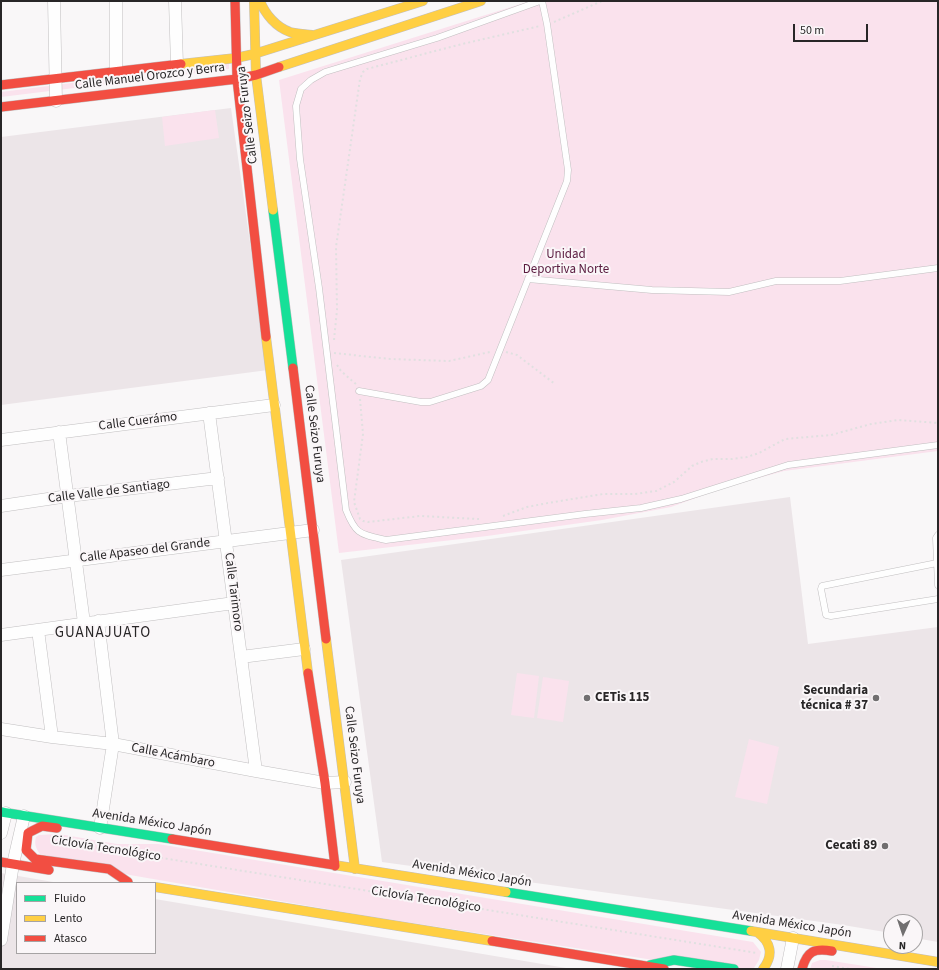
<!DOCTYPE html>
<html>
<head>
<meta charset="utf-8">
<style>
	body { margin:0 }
	#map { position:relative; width:939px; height:970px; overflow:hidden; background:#f9f7f8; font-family:"Source Sans 3",sans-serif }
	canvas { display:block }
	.frame { position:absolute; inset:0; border:2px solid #282627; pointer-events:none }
	.legend { position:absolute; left:16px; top:882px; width:140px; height:72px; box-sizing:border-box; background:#faf6f8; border:1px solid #a6a3a4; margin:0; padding:5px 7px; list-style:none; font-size:12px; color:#282627 }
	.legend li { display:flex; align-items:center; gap:8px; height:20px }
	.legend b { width:20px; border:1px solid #a6a3a4 }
	.north { position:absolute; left:883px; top:914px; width:40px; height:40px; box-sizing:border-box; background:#faf6f8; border:1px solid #a6a3a4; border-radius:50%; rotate:183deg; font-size:11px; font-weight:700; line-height:16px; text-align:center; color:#282627 }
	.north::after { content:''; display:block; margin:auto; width:14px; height:18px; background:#716f70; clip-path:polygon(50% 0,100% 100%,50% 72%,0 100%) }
	.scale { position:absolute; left:793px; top:24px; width:75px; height:18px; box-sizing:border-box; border:2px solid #282627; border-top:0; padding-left:5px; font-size:12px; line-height:14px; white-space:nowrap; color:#282627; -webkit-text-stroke:3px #faf6f8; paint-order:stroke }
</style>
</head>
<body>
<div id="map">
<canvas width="939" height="970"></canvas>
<div class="frame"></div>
<ul class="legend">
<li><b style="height:5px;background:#16e098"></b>Fluido</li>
<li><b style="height:5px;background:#ffcf43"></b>Lento</li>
<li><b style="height:5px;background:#f24e42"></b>Atasco</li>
</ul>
<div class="north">N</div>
<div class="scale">50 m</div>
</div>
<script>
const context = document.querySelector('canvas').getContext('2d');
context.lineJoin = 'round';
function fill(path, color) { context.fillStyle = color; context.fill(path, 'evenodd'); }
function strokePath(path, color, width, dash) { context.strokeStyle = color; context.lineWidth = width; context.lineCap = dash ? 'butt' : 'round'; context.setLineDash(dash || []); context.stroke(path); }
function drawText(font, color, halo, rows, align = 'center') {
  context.font = font + ' "Source Sans 3",sans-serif'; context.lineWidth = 4; context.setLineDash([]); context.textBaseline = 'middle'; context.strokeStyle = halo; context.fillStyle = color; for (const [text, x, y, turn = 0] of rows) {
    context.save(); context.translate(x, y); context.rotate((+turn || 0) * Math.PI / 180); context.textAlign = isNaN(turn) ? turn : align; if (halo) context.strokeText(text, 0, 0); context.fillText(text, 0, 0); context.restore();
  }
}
fill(new Path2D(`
	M231,108L268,370L1,405V137Z
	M790,497L808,644L938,627V942L915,938V922H891V933L843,925L382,862L341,560Z
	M1,873L59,883H17V953H155V899L572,969H1Z`), '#ece5e8');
fill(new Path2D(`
	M530,1H938V451L784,471L726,487L671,507L602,520L487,536L339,553L279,80Z
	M229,63V69L1,97V92Z
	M215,110L219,138L165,146L162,117Z
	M517,673L539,676L534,718L511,715Z
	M543,677L569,681L563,722L537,718Z
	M749,739L779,747L767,804L735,797Z
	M59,834L117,844H158L753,942L761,952L759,960L754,968L735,969L647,959L367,916L130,875L40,854C36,848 34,845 36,837L39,835Z
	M820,960H826L883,969H810L812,963Z`), '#fae2ed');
const lane = new Path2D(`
	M540,1L437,38L325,72L311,80L301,89L296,106L300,159L319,288L346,510C356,535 360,534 386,540L585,514L641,508L681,499L788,465L938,445
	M528,279L652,290L729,292L776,281H840L938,268
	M359,391L421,402H430L481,386L488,380L567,181L568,170L547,24L542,1
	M938,535L936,538L938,585
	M937,563L822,586L821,589L826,615L831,616L938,599`);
const street = new Path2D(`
	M54,1L56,101
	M116,1V72
	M175,1L177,65
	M209,413L256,771
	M59,432L84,623
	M1,440L274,405
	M1,506L68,496L218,478
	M1,570L313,530
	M98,621L113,744L100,828
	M38,630L52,737
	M1,635L234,603
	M241,657L304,649
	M1,729L52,737L113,744L256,771L325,783L345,782
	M1,833L6,813
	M1,940L13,864L24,816
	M787,969L793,938`);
const fast = new Path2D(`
	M273,210L293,368
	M1,812L172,839
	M506,892L751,931
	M650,965L674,960L734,969`);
const slow = new Path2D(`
	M254,1L256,75L273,210
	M260,1C265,14 276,27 290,32C297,34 305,34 312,35
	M181,64L236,58L254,54L423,1
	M279,67L481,1
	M266,337L308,673
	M326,639L355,869
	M334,865L506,892
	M155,887L492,941
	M751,931L938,962
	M757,932C771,942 774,955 763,969`);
const jam = new Path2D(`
	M235,1L237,79L266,337
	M1,85L181,64
	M1,107L237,79L256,75L279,67
	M293,368L326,639
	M308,673L325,783L335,866
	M57,828L42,826L28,833L26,850L35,859L109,869L128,882
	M172,839L334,865
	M1,862L49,870
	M492,941L664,969
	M802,969C807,951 814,948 832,951`);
strokePath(lane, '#c1bfc0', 7);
strokePath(street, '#c1bfc0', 13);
strokePath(fast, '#c1bfc0', 10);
strokePath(slow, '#c1bfc0', 10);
strokePath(jam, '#c1bfc0', 10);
strokePath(new Path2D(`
	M554,22L602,1
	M334,340L337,310L336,247L360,79L363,72L367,69L458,45L540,26
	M506,352L517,355L555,384
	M334,353L390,359L449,361L490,352
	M337,365L341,371L357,385
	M360,399L363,434L354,502L360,519L363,521L368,522L420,516L479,519
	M503,516L527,507L548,503L603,494H635L656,491L674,482L692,466L701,462L713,459H732L747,457L759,453L785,439L831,435L871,424L898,420L938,423
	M62,842L757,953
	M832,966L850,969`), '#e0e0e0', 2, [2, 3]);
strokePath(lane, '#fefefe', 6);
strokePath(street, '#fefefe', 12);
strokePath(fast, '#16e098', 9);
strokePath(slow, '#ffcf43', 9);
strokePath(jam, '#f24e42', 9);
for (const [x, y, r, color] of [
	[587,698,4,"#716f70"],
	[876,698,4,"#716f70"],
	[885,846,4,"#716f70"]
]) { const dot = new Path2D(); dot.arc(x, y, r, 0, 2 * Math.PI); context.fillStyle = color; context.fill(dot); strokePath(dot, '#faf6f8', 1.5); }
drawText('13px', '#282627', '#faf6f8', [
	["Calle Manuel Orozco y Berra",150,77,-7],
	["Calle Seizo Furuya",248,115,-97],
	["Calle Cuerámo",138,422,-7],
	["Calle Seizo Furuya",314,434,83],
	["Calle Valle de Santiago",109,492,-7],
	["Calle Apaseo del Grande",145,551,-7],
	["Calle Tarimoro",233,592,83],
	["Calle Seizo Furuya",354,755,83],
	["Calle Acámbaro",173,756,11],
	["Avenida México Japón",152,823,9],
	["Ciclovía Tecnológico",106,849,9],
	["Avenida México Japón",472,874,9],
	["Ciclovía Tecnológico",426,900,9],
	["Avenida México Japón",792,925,9]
]);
drawText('13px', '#5a1b3f', '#faf6f8', [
	["Unidad",566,255],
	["Deportiva Norte",566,270]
]);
drawText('bold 13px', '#282627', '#faf6f8', [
	["Secundaria",868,691],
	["técnica # 37",868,706],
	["CETis 115",595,698,"left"],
	["Cecati 89",877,846]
], 'right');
context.letterSpacing = '1px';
drawText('15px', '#282627', '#faf6f8', [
	["GUANAJUATO",103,634]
]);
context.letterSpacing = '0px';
</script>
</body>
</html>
